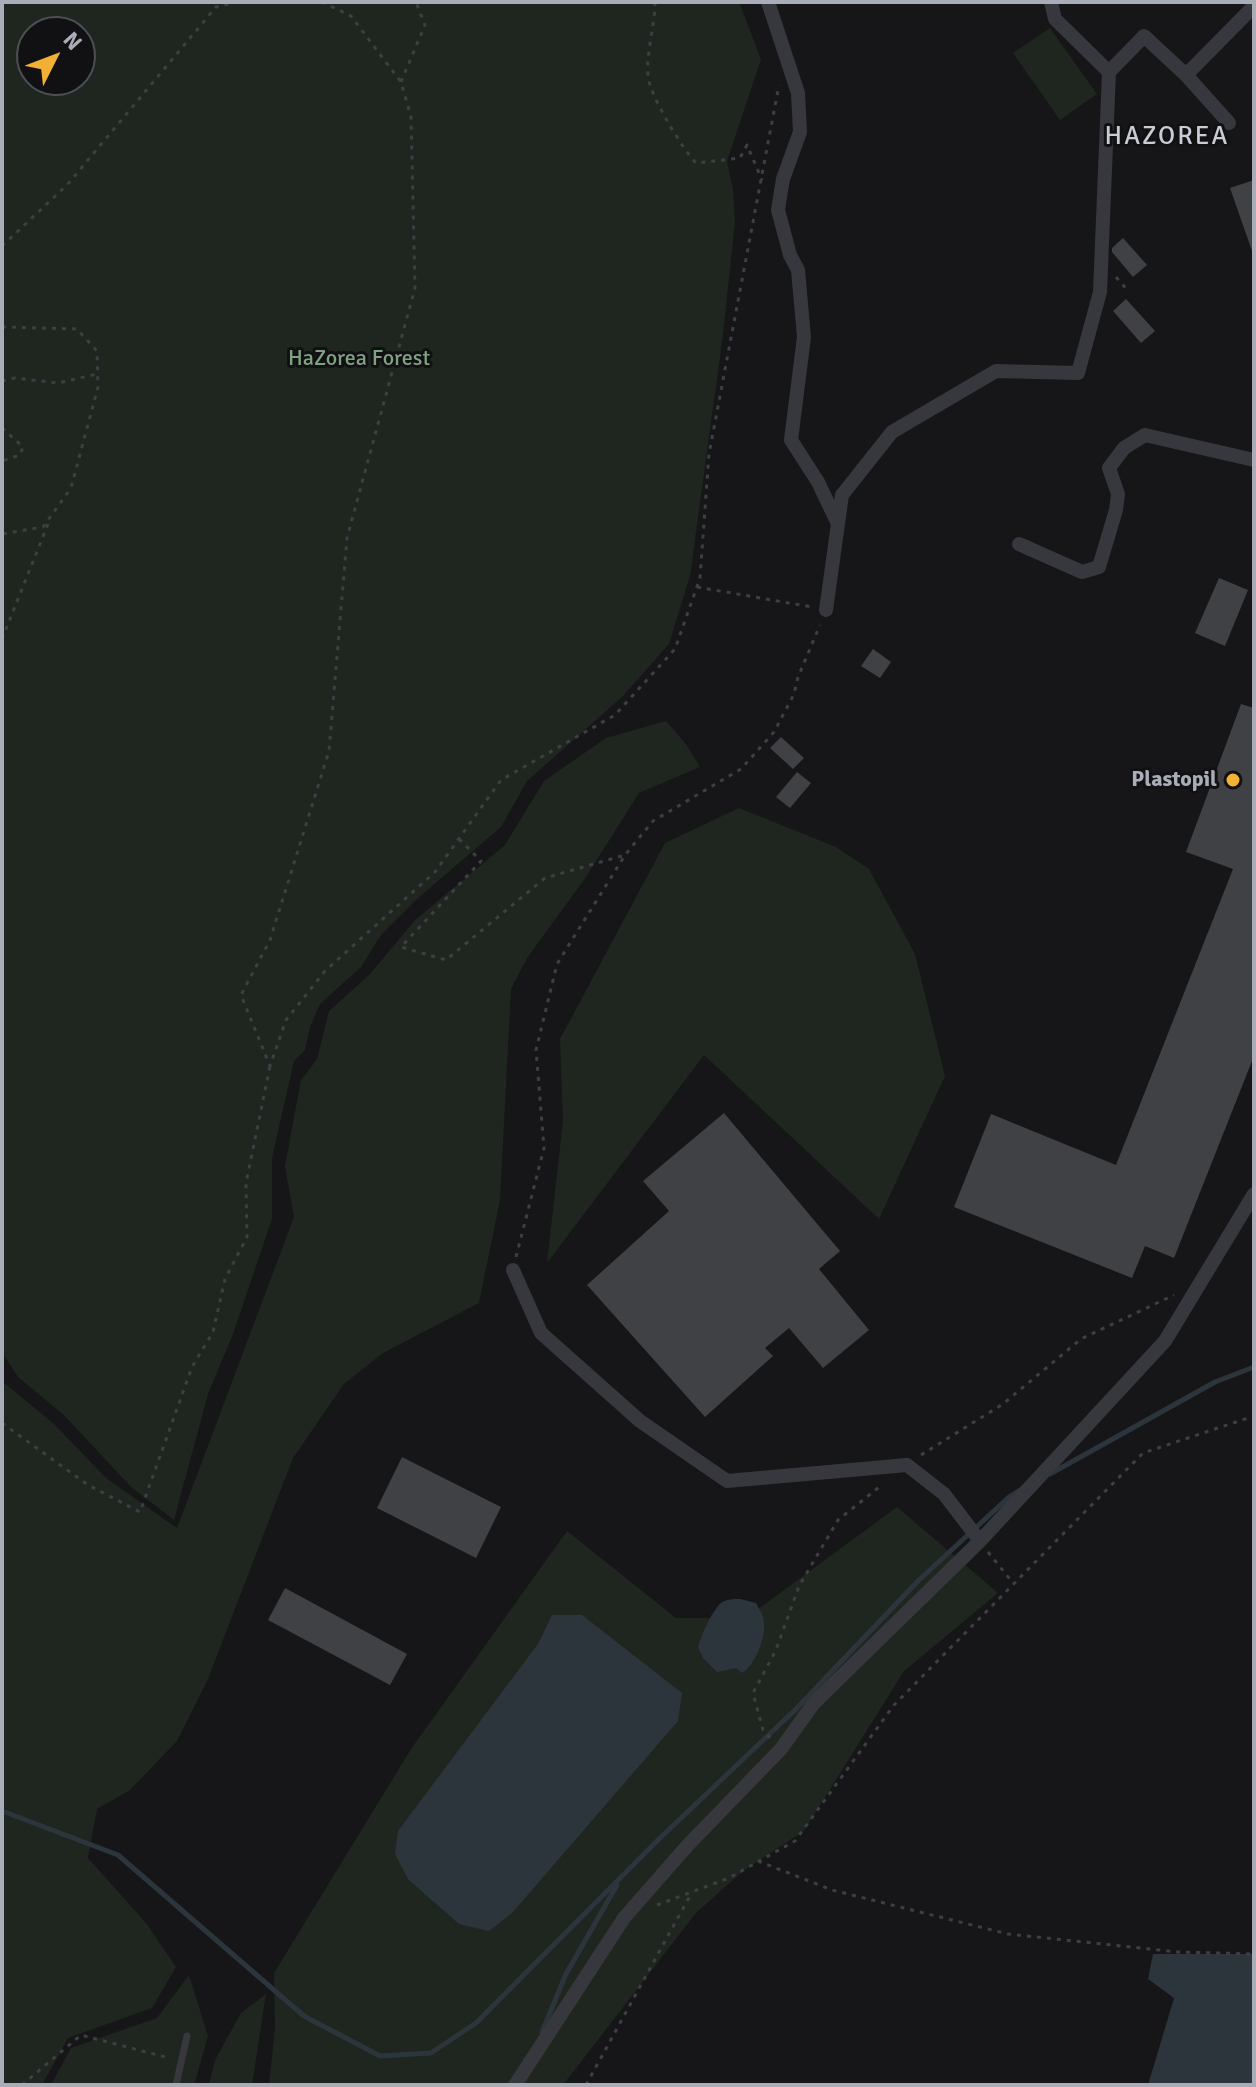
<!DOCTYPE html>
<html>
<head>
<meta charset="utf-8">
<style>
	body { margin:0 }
	#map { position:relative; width:1256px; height:2087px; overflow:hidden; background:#161618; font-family:Signika,sans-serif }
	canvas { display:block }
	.frame { position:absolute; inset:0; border:4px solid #a8adb8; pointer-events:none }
	.north { position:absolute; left:16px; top:16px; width:80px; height:80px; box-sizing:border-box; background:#111113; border:2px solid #4d4f55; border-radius:50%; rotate:48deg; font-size:22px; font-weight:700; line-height:32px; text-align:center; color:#a8adb8 }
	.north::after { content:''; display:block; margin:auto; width:28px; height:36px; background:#f2b134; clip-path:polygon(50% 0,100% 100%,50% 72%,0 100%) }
</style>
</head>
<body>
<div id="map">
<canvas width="1256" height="2087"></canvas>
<div class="frame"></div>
<div class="north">N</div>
</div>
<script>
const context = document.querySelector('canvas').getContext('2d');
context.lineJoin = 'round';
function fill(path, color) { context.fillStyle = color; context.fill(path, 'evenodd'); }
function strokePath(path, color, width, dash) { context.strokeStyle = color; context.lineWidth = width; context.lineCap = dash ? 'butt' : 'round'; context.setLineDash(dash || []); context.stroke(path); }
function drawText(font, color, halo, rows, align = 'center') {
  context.font = font + ' Signika,sans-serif'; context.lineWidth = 6; context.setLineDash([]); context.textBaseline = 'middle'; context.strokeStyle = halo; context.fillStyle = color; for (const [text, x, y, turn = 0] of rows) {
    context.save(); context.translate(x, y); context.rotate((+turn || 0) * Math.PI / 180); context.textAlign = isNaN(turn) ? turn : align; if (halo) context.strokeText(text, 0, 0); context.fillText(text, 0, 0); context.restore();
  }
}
fill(new Path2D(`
	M2,2H739L761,59L727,161L733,190L735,221L723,335L690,576L669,644L622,697L527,781L501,827L418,898L381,935L361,967L320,1004L310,1027L305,1050L294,1061L272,1158V1219L233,1334L208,1394L174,1520L131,1487L64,1415L18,1377L2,1352ZM80,32V80H32V32Z
	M1050,28L1097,94L1060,120L1013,53Z
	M666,721L686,744L700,767L639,793L584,880L527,958L511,989L500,1200L479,1303L383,1353L344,1384L293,1458L208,1679L177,1741L130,1790L97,1809L88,1858L146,1923L176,1967L152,2008L68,2038L42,2085H2V1381L54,1424L106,1478L177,1528L294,1217L285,1166L301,1080L317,1059L329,1011L370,974L415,920L505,845L544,781L606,738Z
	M739,808L836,847L869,869L915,954L945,1076L879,1219L704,1055L547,1263L563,1121L560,1039L665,843Z
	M897,1507L998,1593L904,1671L804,1831L743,1871L696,1913L563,2085H269L275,2029L274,1973L411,1749L567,1531L676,1618H746Z
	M189,1975L208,2036L194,2085H51L71,2048L157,2018Z
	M266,1994L252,2085H209L215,2060L241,2013Z`), '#1e261f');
fill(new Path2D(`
	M740,1599L756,1603C759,1609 764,1616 764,1622C766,1638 755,1665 742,1673L736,1668L717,1672L703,1658L698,1647C701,1636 712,1611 720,1604C725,1599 733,1599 740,1599Z
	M552,1615H582L682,1693L678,1721L512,1913L489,1931L459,1924L408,1879L395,1854L398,1831L538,1644Z
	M1153,1954H1254V2085H1148L1174,1998L1148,1979Z`), '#2c353c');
strokePath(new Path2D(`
	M1050,1474L1215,1382L1254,1367
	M2,1811L118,1855L304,2016L380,2056L431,2053L476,2023L659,1839L796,1709L919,1580L1009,1497L1020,1490
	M542,2032L566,1974L617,1885`), '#2c353c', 5);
fill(new Path2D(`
	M1254,180V250L1252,251L1230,188Z
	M1123,238L1147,265L1133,277L1112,252V248Z
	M1126,299L1155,331L1141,343L1113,311Z
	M1219,578L1248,590L1225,646L1195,633Z
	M873,649L891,662L880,678L861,666Z
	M1241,704L1254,708V1056L1174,1258L1145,1246L1132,1278L954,1207L991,1114L1116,1165L1233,869L1186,852Z
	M781,737L804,758L793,769L770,748Z
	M797,772L811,783L790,808L776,797Z
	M724,1113L840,1251L819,1269L869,1330L823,1368L789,1328L765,1348L773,1356L705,1417L587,1285L669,1211L643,1181Z
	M402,1457L501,1507L476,1558L377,1508Z
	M285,1588L407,1654L390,1685L268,1620Z`), '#404145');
strokePath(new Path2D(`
	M322,2L351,16L401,82L411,117L415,288L347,538L329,751L270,940L241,995L270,1066L286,1020L325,971L435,872L501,780L615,715L675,649L700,578L709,454L779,85
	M655,2C655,26 646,52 648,76C649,94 683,150 696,163L740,158L747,145L762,180
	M401,82L425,25L416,2
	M2,246L67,185L216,7L237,2
	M1116,277L1129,292
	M2,327L77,329L97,351L98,387L71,488L43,527L2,534
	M2,381L15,378L58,383L97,374
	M2,428L23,447L20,455L2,461
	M697,587L812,607
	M2,639L48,524
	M459,839L481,861L401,947L446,960L545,878L625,855
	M516,1257L544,1148L536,1050L557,964L625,855L653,821L741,769L774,732L794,694L798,677L820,625
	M2,1423L88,1485L140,1512L192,1367L213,1332L225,1279L247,1237L246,1183L270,1066
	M921,1455L1003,1404L1081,1339L1174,1295
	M988,1552L1013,1583
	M770,1738L763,1730L753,1693L776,1650L799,1586L838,1520L883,1484
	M758,1861L832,1890L1008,1934L1178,1952L1254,1954
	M657,1905L729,1878L795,1841L894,1705L1143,1453L1254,1416
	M22,2085L81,2035L169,2058
	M586,2085L692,1892`), '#3d3f44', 3, [4, 6]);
strokePath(new Path2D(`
	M176,2085L187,2036`), '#37383d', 7);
strokePath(new Path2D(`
	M768,2L798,93L800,132L783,179L778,210L790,255L798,270L804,337L791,440L818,482L838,524
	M1051,2L1055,19L1109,72
	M1186,75L1254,6
	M1019,544L1082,572L1099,567L1116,510L1118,494L1109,468L1124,448L1145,435L1254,460
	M826,610L842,495L892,432L996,371L1078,373L1100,292L1109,72L1144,36L1186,75L1229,123
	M513,1270L541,1333L640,1421L727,1481L907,1465L944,1494L980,1541L1165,1341L1254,1194
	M515,2085L624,1918L687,1846L781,1749L814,1703L980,1541`), '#37383d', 14);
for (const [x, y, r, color] of [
	[1233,780,8,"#f2b134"]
]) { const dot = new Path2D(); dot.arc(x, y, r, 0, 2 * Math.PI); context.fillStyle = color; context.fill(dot); strokePath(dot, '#111113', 3); }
drawText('22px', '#7fa381', '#111113', [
	["HaZorea Forest",359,359]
]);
drawText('bold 22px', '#a8adb8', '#111113', [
	["Plastopil",1217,780]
], 'right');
context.letterSpacing = '2px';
drawText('26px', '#c9ccd4', '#111113', [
	["HAZOREA",1167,137]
]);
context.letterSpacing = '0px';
</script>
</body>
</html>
